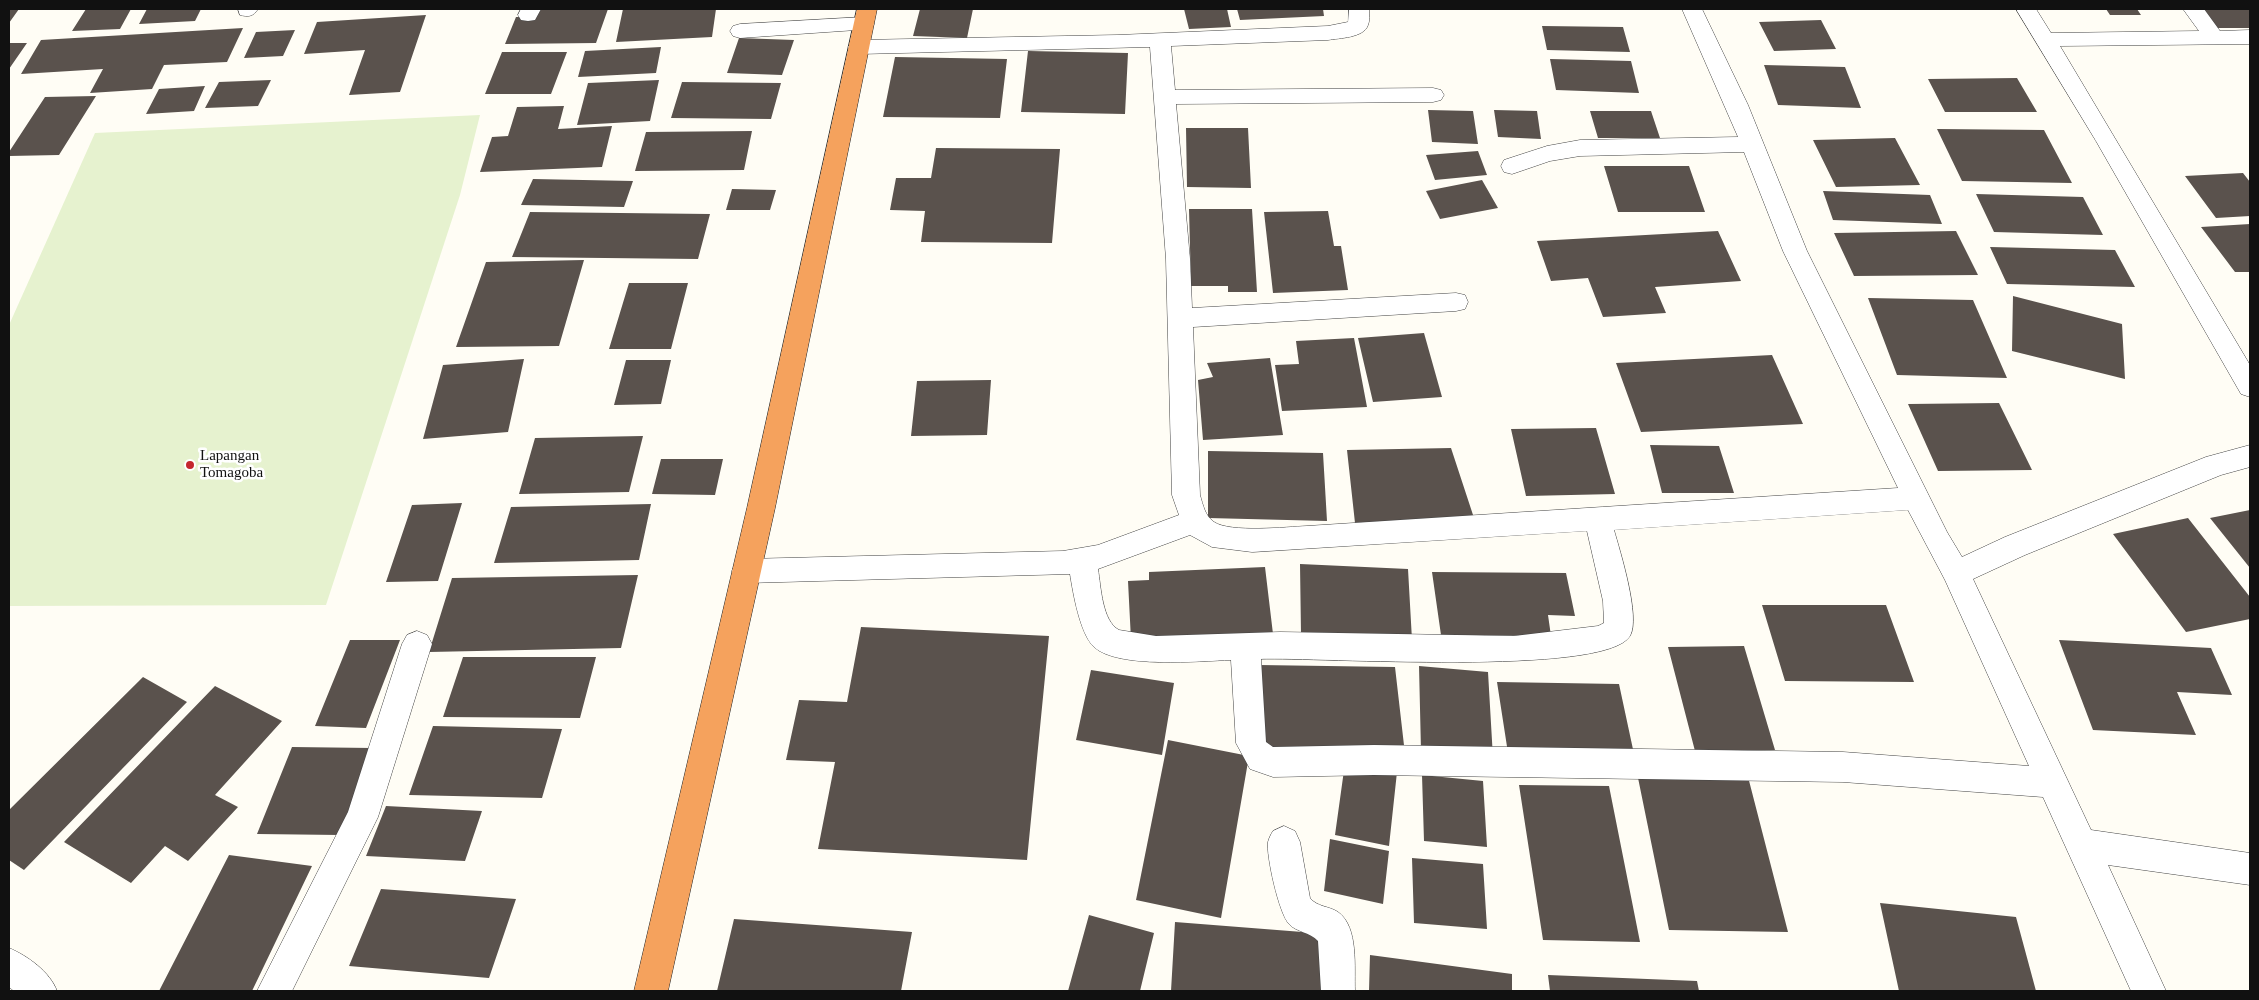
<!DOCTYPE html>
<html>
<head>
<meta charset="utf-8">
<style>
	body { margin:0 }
	#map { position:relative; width:2259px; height:1000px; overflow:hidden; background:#fffdf5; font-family:"Times New Roman",serif }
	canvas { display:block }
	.frame { position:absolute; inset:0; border:10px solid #111; pointer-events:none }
</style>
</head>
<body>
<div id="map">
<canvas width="2259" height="1000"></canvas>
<div class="frame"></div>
</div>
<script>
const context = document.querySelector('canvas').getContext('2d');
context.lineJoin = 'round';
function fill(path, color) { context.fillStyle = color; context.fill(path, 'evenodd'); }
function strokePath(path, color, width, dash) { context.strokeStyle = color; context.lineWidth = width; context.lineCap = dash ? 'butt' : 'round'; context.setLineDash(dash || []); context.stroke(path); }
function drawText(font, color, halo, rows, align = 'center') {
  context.font = font + ' "Times New Roman",serif'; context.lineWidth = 5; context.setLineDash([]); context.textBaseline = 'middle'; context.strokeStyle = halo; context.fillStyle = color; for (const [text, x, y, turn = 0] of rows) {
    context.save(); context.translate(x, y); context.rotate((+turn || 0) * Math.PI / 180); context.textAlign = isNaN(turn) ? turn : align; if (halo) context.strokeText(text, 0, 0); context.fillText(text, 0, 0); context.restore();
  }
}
fill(new Path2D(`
	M480,115L460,195L326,605L9,606V325L95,133Z`), '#e6f2cf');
fill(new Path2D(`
	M9,9H19L9,23Z
	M86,9H131L120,29L72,31Z
	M147,9H201L195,21L139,24Z
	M536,9H608L596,43L505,44L516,17H532Z
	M623,9H716L712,37L616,42Z
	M920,9H973L967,38L913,36Z
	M1184,9H1227L1231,27L1189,29Z
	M1237,9H1323L1324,16L1240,20Z
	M2106,9H2137L2141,15H2110Z
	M2202,9H2250V28H2216Z
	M426,15L400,92L349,95L365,50L304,54L317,22Z
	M1821,20L1836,49L1774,51L1759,22Z
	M1542,26L1623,27L1630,52L1547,50Z
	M243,28L227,62L164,65L152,89L90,93L103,69L21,74L41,40Z
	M295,30L283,56L244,58L256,32Z
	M739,38L794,40L782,75L727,73Z
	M9,43H27L9,69Z
	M661,47L656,73L578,77L585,51Z
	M1028,51L1128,53L1125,114L1021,112Z
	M502,52H567L551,94H485Z
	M895,57L1007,59L1000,118L883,117Z
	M1550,59L1631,61L1639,93L1556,90Z
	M1764,65L1845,67L1861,108L1778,105Z
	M2017,78L2037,112H1945L1928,79Z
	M271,80L258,106L205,108L219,82Z
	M659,80L650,121L577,125L588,83Z
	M682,82L781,83L771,119L671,118Z
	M205,86L194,111L146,114L159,89Z
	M96,96L59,155L9,156V152L45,97Z
	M564,106L558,129L612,126L602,167L480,172L492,137L508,136L517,107Z
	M1428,110L1473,111L1478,144L1432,142Z
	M1494,110L1537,111L1541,139L1498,137Z
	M1590,111H1651L1660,138H1598Z
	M1186,128H1248L1251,188L1187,187Z
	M1937,129L2044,130L2072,183L1962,181Z
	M752,131L744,170L635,171L646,132Z
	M1895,138L1920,185L1836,187L1813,140Z
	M936,148L1060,149L1052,243L921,242L925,211L890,210L896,178H931Z
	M1478,151L1487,175L1435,180L1426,155Z
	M1604,166H1689L1705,212H1618Z
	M2243,173L2250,182V216L2216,218L2185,176Z
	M533,179L633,181L624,207L521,205Z
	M1482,180L1498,208L1440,219L1426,191Z
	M732,189L776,190L770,210H726Z
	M1823,191L1930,195L1942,224L1833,220Z
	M1976,194L2083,197L2103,235L1994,232Z
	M1189,209H1252L1257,292H1228V286H1191Z
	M1328,211L1334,246H1341L1348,290L1273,293L1264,212Z
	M530,212L710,214L698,259L512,257Z
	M2250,224V272H2235L2201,227Z
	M1718,231L1741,281L1655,287L1666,313L1603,317L1588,278L1551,281L1537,241Z
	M1956,231L1978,275L1854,276L1834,233Z
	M1990,247L2115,250L2135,287L2007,284Z
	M584,260L559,346L456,347L486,262Z
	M629,283H688L671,349H609Z
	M2013,296L2122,324L2125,379L2012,351Z
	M1868,298L1973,300L2007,378L1897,375Z
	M1424,333L1442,397L1373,402L1358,338Z
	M1354,338L1367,407L1282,411L1275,365L1299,364L1296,341Z
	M1772,355L1803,424L1641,432L1616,363Z
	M1270,358L1283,435L1203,440L1198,380L1213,377L1207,363Z
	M524,359L508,432L423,439L443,365Z
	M626,360H671L661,404L614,405Z
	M991,380L987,435L911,436L917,381Z
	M1999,403L2032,470L1938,471L1908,404Z
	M1596,428L1615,494L1526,496L1511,429Z
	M643,436L629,492L519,494L535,438Z
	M1650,445L1719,446L1734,493H1662Z
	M1451,448L1474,518L1355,523L1347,450Z
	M1208,451L1323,453L1327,521L1208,518Z
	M661,459H723L715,495L652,494Z
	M462,503L438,581L386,582L412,505Z
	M651,504L639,560L494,563L511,507Z
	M2250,510V568L2210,518Z
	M2188,518L2250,597V619L2186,632L2113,534Z
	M1300,564L1408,569L1412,640L1301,634Z
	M1265,567L1273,634L1131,640L1128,581L1149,580V572Z
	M1432,572L1566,573L1575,616L1548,615L1551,636L1441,635Z
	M638,575L621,648L429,652L452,578Z
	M1762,605H1886L1914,682L1785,681Z
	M861,627L1049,636L1027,860L818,849L835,762L786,760L799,700L847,702Z
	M350,640H400L366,728L315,726Z
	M2059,640L2211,648L2232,695L2177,692L2196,735L2093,730Z
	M1744,646L1775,750L1695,751L1668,647Z
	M463,657H596L580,718L443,717Z
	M1259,665L1395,667L1405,754L1263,752Z
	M1419,666L1488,672L1493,758L1421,751Z
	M1091,670L1174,683L1162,755L1076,740Z
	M143,677L187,702L24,870L9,860V810Z
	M1497,682L1619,684L1634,754L1508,753Z
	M215,686L282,721L215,795L238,807L188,861L165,846L131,883L64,842Z
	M433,726L562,729L542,798L409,795Z
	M1168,740L1249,756L1221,918L1136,900Z
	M292,747L372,748L340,835L257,834Z
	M1345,763L1397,772L1389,846L1335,835Z
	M1636,768L1746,769L1788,932L1669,930Z
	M1422,775L1483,781L1487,847L1424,841Z
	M1519,785L1609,786L1640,942L1543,940Z
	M386,806L482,811L465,861L366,856Z
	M1330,839L1389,851L1383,904L1324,891Z
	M229,855L312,866L252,991H159Z
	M1412,858L1483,864L1487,929L1414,923Z
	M381,889L516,899L489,978L349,966Z
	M1880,903L2016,917L2036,991H1899Z
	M1089,915L1154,933L1140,991H1068Z
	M734,919L912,932L901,991H717Z
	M1175,922L1328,934V991H1171Z
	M1370,955L1512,974V991H1369Z
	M1548,975L1697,981L1699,991H1550Z`), '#5a524d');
const minor = new Path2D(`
	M238,9H258C253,17 248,17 240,15Z
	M521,9H541L535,20L528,21L521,20L518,15Z
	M1349,9H1369C1369,14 1370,21 1368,25C1364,38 1339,38 1328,40L1171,46L1175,90L1433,88L1441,90L1444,95L1441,100L1433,102L1176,104L1190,259L1192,308L1456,293L1465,295L1468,302L1465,309L1456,311L1193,327L1200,495C1203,505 1205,516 1214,522C1230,533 1287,527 1307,526L1898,488L1783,251L1744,152L1580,156L1550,161L1512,174L1504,172L1501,166L1504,160L1547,146L1580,140L1738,137L1682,9H1702L1748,105L1807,251L1947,532L1962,557L2005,537L2206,457L2250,445V467L2221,475L2025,555L1973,579L2091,830L2250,853V885L2108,865L2166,991H2131L2043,797L1843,782L1374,775L1273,777L1250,769L1236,743L1231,660C1200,661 1118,669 1094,647C1080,634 1073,593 1070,574L746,583L736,580L732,571L736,562L746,559L1063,551L1098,545L1179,515L1172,495L1166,259L1150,47L859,54L852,52L848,47L852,42L859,40L1118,35L1328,26L1348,22ZM1908,510L1945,580L2029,766L1843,752L1374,745L1273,747L1266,742L1261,659C1317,657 1605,677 1630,636C1641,618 1620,551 1614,530ZM1587,531L1603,601L1604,623L1598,626L1514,636L1280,632L1156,636L1119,630C1102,621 1101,587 1098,569L1190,535L1212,547L1252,552Z
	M2016,9H2036L2051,33L2199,31L2183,9H2204L2220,31L2250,30V44L2060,46L2250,365V397L2241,394L2096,141Z
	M864,17L871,19L874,24L871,29L740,38L733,36L730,31L733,26L740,24Z
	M417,631L427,635L432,644L378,817L292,991H257L348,812L402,644L407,635Z
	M1284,826L1295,831L1300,842L1310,898C1317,907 1329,906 1338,912C1359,927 1354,968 1355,991H1321L1318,941C1310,932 1296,932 1289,924C1279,914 1266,855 1268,842C1269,838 1271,834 1273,831Z
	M9,948C28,956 50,972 57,991H14L9,987Z`);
const highway = new Path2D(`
	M857,9H877L775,508L668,991H634L747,508Z`);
strokePath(minor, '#444', 1);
strokePath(highway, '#222', 1);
fill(minor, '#fff');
fill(highway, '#f5a25d');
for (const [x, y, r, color] of [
	[190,465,5,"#c4262e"]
]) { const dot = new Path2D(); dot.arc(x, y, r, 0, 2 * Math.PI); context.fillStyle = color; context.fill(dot); strokePath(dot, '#fff', 2); }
drawText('15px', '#111', '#fff', [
	["Lapangan",200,456],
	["Tomagoba",200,473]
], 'left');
</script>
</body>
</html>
